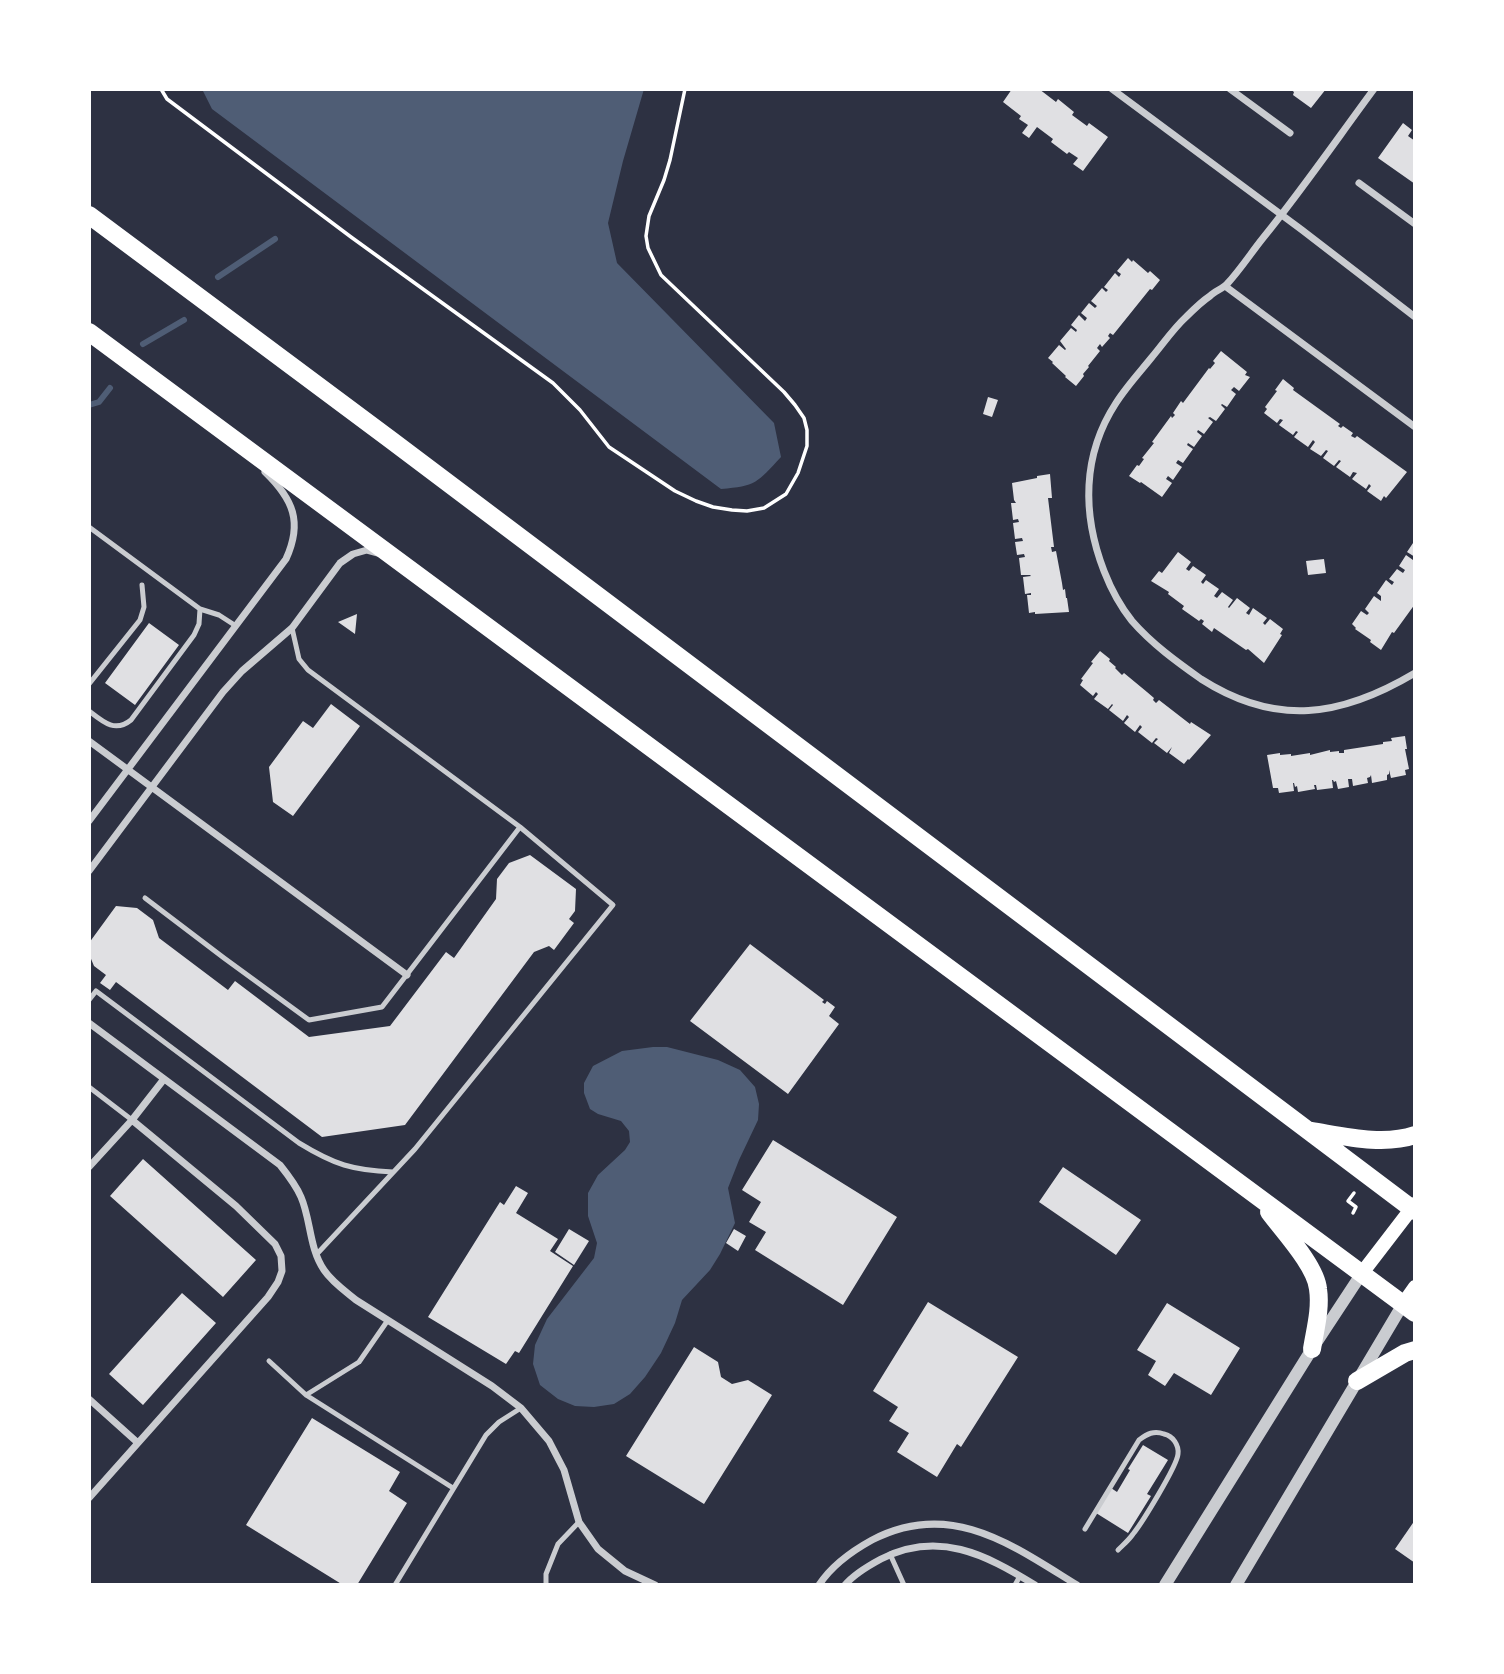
<!DOCTYPE html>
<html>
<head>
<meta charset="utf-8">
<style>
	body { margin:0 }
	#map { position:relative; width:1504px; height:1674px; overflow:hidden; background:#2d3142; font-family:"Exo 2",sans-serif }
	canvas { display:block }
	.frame { position:absolute; inset:0; border:91px solid #fff; pointer-events:none }
</style>
</head>
<body>
<div id="map">
<canvas width="1504" height="1674"></canvas>
<div class="frame"></div>
</div>
<script>
const context = document.querySelector('canvas').getContext('2d');
context.lineJoin = 'round';
function fill(path, color) { context.fillStyle = color; context.fill(path, 'evenodd'); }
function strokePath(path, color, width, dash) { context.strokeStyle = color; context.lineWidth = width; context.lineCap = dash ? 'butt' : 'round'; context.setLineDash(dash || []); context.stroke(path); }
fill(new Path2D(`
	M202,89H644L623,161L608,223L617,263L774,423L781,457C757,483 756,486 721,489L212,109Z
	M653,1047H667L718,1060L740,1070L755,1087L759,1104L758,1120L739,1160L728,1188L735,1223L720,1254L710,1270L682,1300L675,1323L661,1353L645,1377L630,1394L614,1404L594,1407L575,1406L558,1399L540,1385L533,1364L535,1345L547,1319L594,1258L597,1243L588,1216V1193L598,1175L625,1150L630,1142L629,1131L621,1121L598,1114L590,1109L584,1093V1083L593,1066L622,1051Z`), '#4f5d75');
strokePath(new Path2D(`
	M218,277L275,239
	M143,344L184,320
	M89,405L99,402L110,388`), '#4f5d75', 6);
fill(new Path2D(`
	M1012,89H1039L1056,102L1058,99L1074,112L1072,115L1087,126L1089,123L1108,137L1083,171L1073,164L1078,158L1069,152L1067,154L1051,142L1053,139L1037,127L1029,138L1022,133L1028,125L1019,119L1021,116L1003,102Z
	M1290,89H1326L1311,108L1293,95L1294,92Z
	M1403,123L1412,130L1408,136L1415,141V184L1378,158Z
	M1128,258L1132,262L1133,260L1148,273L1150,271L1160,280L1152,290L1150,289L1113,335L1110,333L1108,336L1110,338L1102,347L1100,344L1097,348L1100,351L1088,366L1089,367L1083,374L1084,376L1076,386L1065,377L1066,376L1052,363L1053,362L1048,358L1059,345L1065,350L1066,349L1060,341L1071,328L1076,332L1077,330L1071,325L1079,315L1085,321L1087,318L1081,313L1089,303L1095,308L1097,306L1091,301L1102,288L1106,292L1108,290L1104,287L1115,273L1119,277L1121,274L1117,271Z
	M1221,351L1247,372L1245,375L1250,377L1239,391L1234,387L1231,390L1236,394L1227,407L1222,404L1221,405L1225,409L1216,421L1210,417L1208,418L1213,422L1204,434L1198,430L1197,432L1202,436L1194,447L1188,443L1187,445L1193,449L1183,463L1178,460L1176,463L1182,467L1173,480L1168,476L1166,479L1172,483L1162,497L1141,482L1140,483L1129,476L1137,465L1139,466L1144,459L1142,458L1154,443L1152,442L1171,416L1172,418L1175,415L1173,413L1181,401L1183,403L1209,368L1210,369L1215,363L1213,361Z
	M1283,379L1294,388L1293,390L1340,424L1338,426L1341,428L1343,426L1353,433L1351,436L1355,438L1357,436L1407,472L1386,498L1384,496L1381,501L1367,491L1371,486L1369,484L1366,489L1352,479L1357,473L1353,472L1350,477L1336,467L1341,461L1339,460L1334,466L1323,458L1328,451L1326,450L1321,456L1310,449L1315,442L1313,440L1308,447L1294,437L1298,432L1296,431L1293,435L1279,425L1283,420L1280,419L1277,423L1264,413L1267,409L1265,407L1277,391L1275,390Z
	M988,397L998,400L992,417L983,414Z
	M1050,474L1052,498H1048L1054,547H1051L1052,552L1056,551L1062,583L1063,590L1065,589L1066,598H1067L1069,612L1035,614V612L1029,613L1027,595H1031V593L1025,594L1023,577L1031,576L1030,575H1021L1019,558L1025,557L1024,554L1017,555L1015,542L1023,541L1022,538L1015,539L1013,523L1019,522L1018,519L1013,520L1011,503H1016L1014,500L1012,483L1037,478V476Z
	M1415,540V604L1394,633L1392,632L1381,650L1370,642L1371,640L1355,629L1356,628L1352,624L1361,611L1367,615L1369,613L1365,609L1374,596L1381,601V596L1377,593L1386,580L1392,585L1394,582L1389,579L1397,569L1403,573L1405,570L1399,566L1406,555L1413,560L1415,557L1407,552Z
	M1178,552L1191,562L1186,569L1189,571L1193,566L1206,575L1201,582L1203,584L1206,580L1219,589L1214,596L1217,598L1222,592L1233,600L1228,607L1229,608L1237,598L1250,608L1246,613L1249,615L1253,608L1267,618L1263,623L1265,625L1270,619L1283,629L1280,634L1282,635L1264,663L1248,649L1246,650L1214,628L1212,632L1202,624L1204,621L1201,619L1199,621L1182,609L1184,606L1168,594L1169,592L1151,581L1159,571L1162,573Z
	M1324,559L1326,573L1308,575L1306,561Z
	M357,614L355,634L338,622Z
	M149,623L179,645L135,705L105,683Z
	M1100,651L1110,659L1109,661L1116,667L1115,668L1122,675L1124,673L1147,692L1154,698L1153,700L1156,703L1159,700L1190,724L1191,722L1211,735L1189,760L1188,759L1184,764L1169,753L1172,747L1167,753L1154,743L1158,739L1156,738L1152,743L1138,732L1142,727L1140,725L1135,732L1124,723L1129,717L1127,715L1123,721L1109,710L1113,705L1112,704L1108,709L1094,699L1098,694L1096,692L1093,696L1080,685L1083,680L1081,679L1093,663L1091,662Z
	M331,704L360,726L293,816L273,802L269,767L303,721L313,728Z
	M1405,736L1407,749H1405L1409,769L1405,770L1406,775L1391,778L1389,770V774L1387,775V780L1372,783L1371,775L1370,777L1367,778L1368,783L1353,786L1352,779H1348L1349,787L1338,789L1336,781L1334,782L1333,780H1332L1333,788L1317,790L1316,785H1314L1315,789L1298,792L1297,786L1295,787L1294,783H1293L1294,791L1279,793L1278,788H1273L1267,755L1280,753V755L1291,754V756L1310,753V755L1330,750V752L1339,751V753H1344V750L1383,744V742L1392,741L1391,738Z
	M530,855L576,889L575,911L569,919L574,923L554,950L549,946L534,952L405,1125L322,1137L116,982L110,990L100,983L106,975L94,966L89,954V943L116,906L137,908L153,920L159,938L228,990L235,981L309,1037L390,1026L446,952L454,958L496,899L497,879L509,863Z
	M750,944L824,1000L822,1002L825,1004L827,1001L835,1007L829,1016L839,1024L788,1094L690,1021Z
	M773,1140L897,1217L843,1305L755,1250L766,1232L749,1222L761,1202L742,1190Z
	M143,1159L256,1260L223,1297L110,1196Z
	M1063,1167L1141,1220L1116,1255L1039,1202Z
	M516,1186L528,1193L516,1213L558,1239L550,1251L573,1266L519,1353L515,1351L506,1364L428,1317L500,1202L504,1205Z
	M569,1229L589,1241L574,1265L555,1252Z
	M734,1229L746,1236L738,1251L726,1243Z
	M182,1293L216,1323L143,1405L109,1374Z
	M928,1302L1018,1357L961,1447L957,1444L937,1477L897,1452L909,1433L889,1421L898,1407L873,1391Z
	M1167,1303L1240,1348L1211,1395L1174,1373L1165,1386L1148,1375L1156,1361L1137,1350Z
	M694,1347L718,1362L721,1377L732,1384L748,1380L772,1395L704,1504L626,1456Z
	M312,1418L400,1472L389,1491L407,1503L357,1585H343L246,1525Z
	M1143,1445L1168,1460L1147,1494L1151,1496L1128,1533L1096,1513L1111,1488L1117,1492L1130,1470L1128,1469Z
	M1415,1520V1563L1395,1549Z`), '#e0e0e3');
strokePath(new Path2D(`
	M161,89L167,99L351,237L553,383L580,410L609,447L675,491L696,501L713,507L732,510L747,511L764,508L786,494L798,473L807,446V430L804,418L795,405L784,392L661,275L648,248L646,236L649,216L664,180L670,160L685,89
	M1353,1213L1356,1207L1348,1201L1354,1193`), '#fff', 3.5);
strokePath(new Path2D(`
	M89,527L200,609L219,615L236,626
	M292,628L299,659L308,670L520,827L613,905L415,1149L316,1255
	M89,684L140,620L144,607L142,585
	M89,711C103,722 115,733 131,720L194,635L199,624L200,609
	M145,898L224,958L309,1020L382,1007L520,827
	M89,1000L96,991L299,1143C335,1165 352,1170 393,1172
	M89,1087L132,1120
	M269,1361L306,1395L453,1488
	M306,1395L359,1362L388,1320
	M1085,1529L1139,1440C1147,1434 1154,1430 1164,1434C1173,1436 1179,1445 1178,1454C1177,1466 1142,1523 1133,1534C1129,1540 1123,1545 1118,1550
	M890,1554L904,1585
	M395,1585L486,1435L499,1422L521,1408
	M546,1585V1574L558,1544L579,1522
	M1015,1585L1020,1576`), '#caccd0', 5);
strokePath(new Path2D(`
	M1112,89L1302,230L1415,317
	M1230,89L1290,133
	M1374,89C1337,139 1302,190 1263,238C1251,253 1240,270 1227,284C1222,289 1215,291 1210,296C1201,302 1193,310 1186,317C1173,329 1163,344 1152,357C1140,372 1126,387 1116,403C1082,455 1082,514 1104,571C1111,589 1120,606 1132,621C1152,644 1177,662 1201,679C1276,727 1341,717 1415,673
	M1359,183L1415,224
	M1225,286L1415,427
	M89,741L407,975
	M89,821L286,559C303,522 293,499 265,472
	M89,871L223,692L242,671L292,628L340,563L353,554L367,550L378,553
	M89,1023L280,1165C288,1175 296,1185 301,1197C311,1220 309,1248 324,1270C332,1282 345,1291 356,1300L492,1386L521,1408L549,1441L564,1470L579,1522L598,1549L625,1571L655,1585
	M89,1167L132,1120L164,1079
	M89,1399L138,1443
	M89,1498L268,1297L278,1282L282,1271L281,1256L275,1244L236,1206L132,1120
	M819,1585C832,1565 852,1551 872,1540C951,1499 1012,1545 1077,1585
	M845,1585C854,1574 868,1566 881,1559C938,1530 985,1554 1035,1585`), '#caccd0', 7);
strokePath(new Path2D(`
	M1165,1585L1312,1349L1362,1273
	M1236,1585L1403,1304`), '#caccd0', 12);
strokePath(new Path2D(`
	M1362,1273L1415,1204
	M1403,1304L1415,1287`), '#fff', 14);
strokePath(new Path2D(`
	M89,215L391,440L1415,1211
	M89,332L1415,1313
	M1311,1131C1343,1136 1383,1146 1415,1135
	M1269,1212C1283,1231 1316,1266 1318,1289C1321,1309 1315,1330 1312,1349
	M1357,1381L1405,1353L1415,1350`), '#fff', 18);
</script>
</body>
</html>
